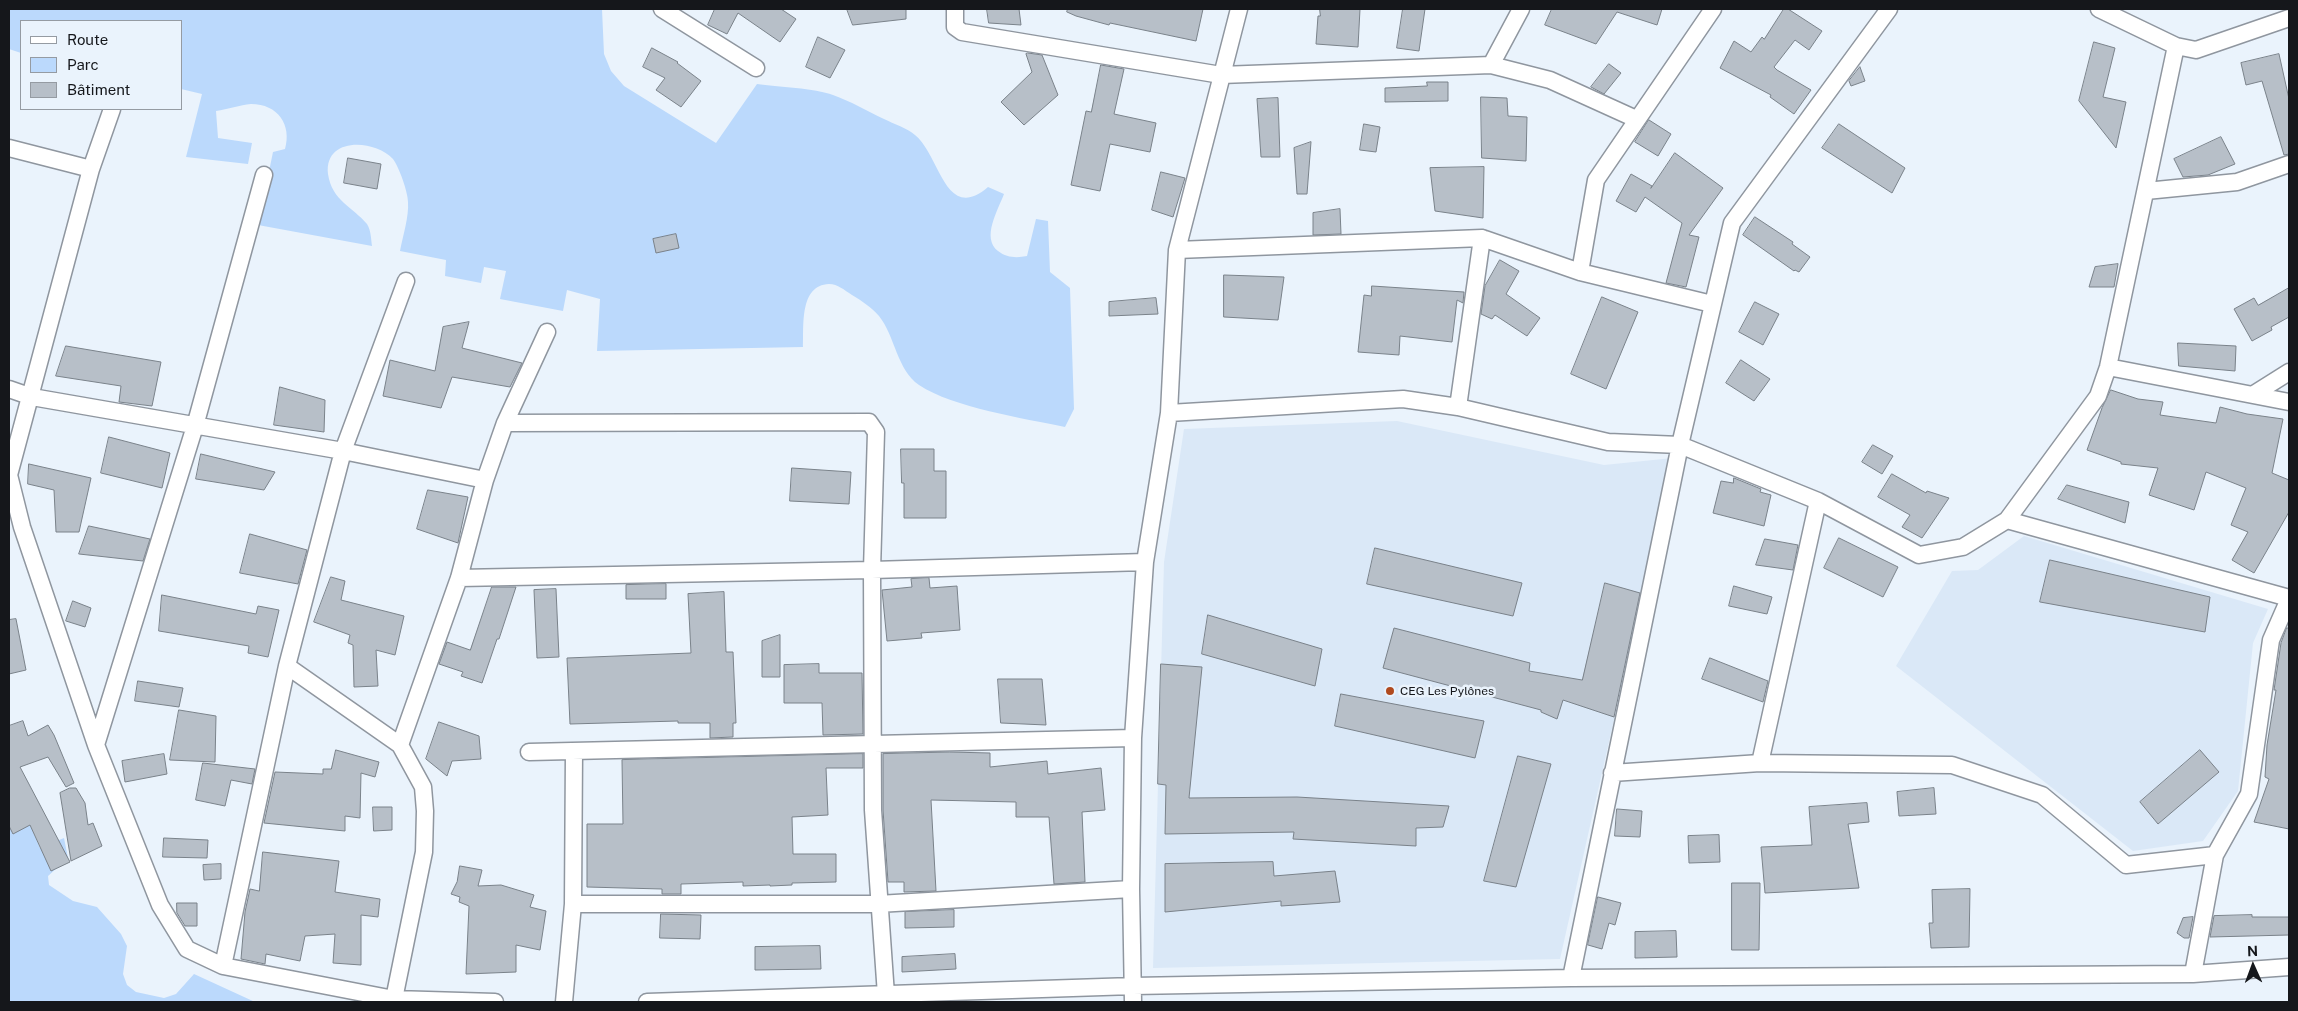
<!DOCTYPE html>
<html>
<head>
<meta charset="utf-8">
<style>
	body { margin:0 }
	#map { position:relative; width:2298px; height:1011px; overflow:hidden; background:#eaf3fc; font-family:"Public Sans",sans-serif }
	canvas { display:block }
	.frame { position:absolute; inset:0; border:10px solid #15171b; pointer-events:none }
	.legend { position:absolute; left:20px; top:20px; width:162px; height:90px; box-sizing:border-box; background:#eaf3fc; border:1px solid #959ba2; margin:0; padding:6px 9px; list-style:none; font-size:15px; color:#15171b }
	.legend li { display:flex; align-items:center; gap:10px; height:25px }
	.legend b { width:25px; border:1px solid #959ba2 }
	.north { position:absolute; left:2228px; top:941px; width:50px; height:50px; -webkit-text-stroke:4px #eaf3fc; paint-order:stroke; rotate:358deg; font-size:14px; font-weight:700; line-height:20px; text-align:center; color:#15171b }
	.north::after { content:''; display:block; margin:auto; width:18px; height:22px; background:#15171b; clip-path:polygon(50% 0,100% 100%,50% 72%,0 100%) }
</style>
</head>
<body>
<div id="map">
<canvas width="2298" height="1011"></canvas>
<div class="frame"></div>
<ul class="legend">
<li><b style="height:6px;background:#fff"></b>Route</li>
<li><b style="height:14px;background:#bbd9fc"></b>Parc</li>
<li><b style="height:14px;background:#b7bfc8"></b>Bâtiment</li>
</ul>
<div class="north">N</div>
</div>
<script>
const context = document.querySelector('canvas').getContext('2d');
context.lineJoin = 'round';
function fill(path, color) { context.fillStyle = color; context.fill(path, 'evenodd'); }
function strokePath(path, color, width, dash) { context.strokeStyle = color; context.lineWidth = width; context.lineCap = dash ? 'butt' : 'round'; context.setLineDash(dash || []); context.stroke(path); }
function drawText(font, color, halo, rows, align = 'center') {
  context.font = font + ' "Public Sans",sans-serif'; context.lineWidth = 5; context.setLineDash([]); context.textBaseline = 'middle'; context.strokeStyle = halo; context.fillStyle = color; for (const [text, x, y, turn = 0] of rows) {
    context.save(); context.translate(x, y); context.rotate((+turn || 0) * Math.PI / 180); context.textAlign = isNaN(turn) ? turn : align; if (halo) context.strokeText(text, 0, 0); context.fillText(text, 0, 0); context.restore();
  }
}
fill(new Path2D(`
	M1397,421L1604,465L1673,458L1560,959L1153,968L1164,562L1184,429Z
	M2024,536L2268,609L2253,643L2238,791L2203,841L2133,851L1896,666L1952,571L1978,570Z`), '#dae8f7');
fill(new Path2D(`
	M9,9H602L604,54L611,71L624,86L716,143L757,84C777,87 815,88 833,95C850,101 867,111 884,119C894,124 907,128 915,135C940,155 945,224 988,187L1004,194C998,210 981,238 998,251C1007,258 1017,258 1027,256L1036,219L1048,221L1050,272L1070,288L1074,409L1065,427C1023,418 954,408 919,385C897,370 895,336 879,316C871,307 862,301 852,295C844,290 838,284 829,284C799,285 804,327 803,347L597,351L600,299L567,290L563,311L500,299L506,271L484,267L481,283L445,276L446,260L400,251C403,235 409,217 408,202C408,192 399,167 393,159C374,139 324,137 328,174C332,201 353,207 367,224C371,230 371,239 372,246L258,225L273,152L285,149C292,125 278,104 251,104C240,105 228,109 216,111L218,138L252,143L248,164L186,157L202,94L181,89V21H21V53L9,49Z
	M9,774L40,848L64,838L68,858L48,876L49,885L73,901L97,907L121,934L127,946L123,974L127,985L136,992L164,998L176,994L194,974L255,1002H9Z`), '#bbd9fc');
const building = new Path2D(`
	M715,9H781L796,19L780,42L738,13L727,34L708,25Z
	M847,9H906V19L853,25Z
	M987,9H1019L1021,25L989,23Z
	M1068,9H1203L1196,41L1110,23L1109,25L1076,16L1067,12Z
	M1320,9H1360L1358,47L1316,44L1318,16H1320Z
	M1403,9H1425L1419,51L1397,48Z
	M1552,9H1662L1657,25L1617,12L1596,44L1545,25Z
	M1784,9H1788L1822,31L1809,50L1795,40L1774,67L1777,70L1811,90L1794,114L1770,97L1771,95L1720,68L1734,41L1751,52L1762,37L1764,39Z
	M818,37L845,50L830,78L806,67Z
	M2094,42L2115,48L2103,97L2126,102L2116,148L2079,101Z
	M652,48L678,62L677,63L701,81L681,107L656,90L665,78L643,67Z
	M1028,53L1042,55L1058,95L1024,125L1001,102L1032,72L1026,54Z
	M2279,54L2289,99V154L2284,155L2262,81L2246,85L2241,63Z
	M1609,64L1621,73L1604,94L1591,87Z
	M1101,65L1124,69L1114,114L1156,123L1150,152L1110,144L1100,191L1071,185L1086,111L1091,112Z
	M1860,67L1865,81L1851,86L1849,81Z
	M1427,82H1448V101L1385,102V88L1427,86Z
	M1481,97L1507,98L1508,116L1527,117L1526,161L1482,158Z
	M1278,98L1280,157H1261L1257,99Z
	M1649,120L1671,134L1658,156L1635,142Z
	M1364,124L1380,127L1376,152L1360,150Z
	M1839,124L1905,168L1892,193L1822,148Z
	M2221,137L2235,164L2208,175L2183,177L2174,159Z
	M1311,142L1307,194H1297L1294,148Z
	M1675,153L1723,188L1689,235L1699,237L1686,287L1666,283L1682,223L1645,197L1636,212L1616,201L1631,174L1652,186L1651,188Z
	M348,158L381,164L377,189L344,183Z
	M1484,167L1483,218L1435,211L1430,168Z
	M1161,172L1185,178L1173,217L1152,210Z
	M1340,209L1341,234L1313,235V213Z
	M1755,217L1793,242L1792,244L1810,257L1799,272L1795,270L1794,271L1743,235Z
	M676,234L679,248L656,253L653,239Z
	M1500,260L1519,271L1506,294L1540,318L1527,336L1495,315L1492,319L1481,314L1485,286Z
	M2118,264L2114,287H2089L2095,267Z
	M1224,275L1284,277L1278,320L1224,317Z
	M1372,286L1464,292L1463,303L1457,300L1452,342L1400,336L1399,355L1358,352L1364,295L1371,296Z
	M2289,288V317L2271,327L2272,330L2252,341L2234,309L2254,298L2258,305Z
	M1602,297L1638,312L1606,389L1571,374Z
	M1156,298L1158,314L1109,316V302Z
	M1755,302L1779,314L1763,345L1739,332Z
	M469,322L462,348L522,363L510,387L452,377L441,408L383,396L390,360L435,371L443,327Z
	M2178,343L2236,346L2235,371L2179,366Z
	M66,346L161,362L152,406L119,402L121,386L56,376Z
	M1741,360L1770,379L1754,401L1726,383Z
	M280,387L325,400L324,432L274,425Z
	M2111,390L2138,399L2163,402L2160,415L2216,423L2220,407L2247,414L2283,419L2272,473L2289,480V512L2254,573L2232,560L2248,532L2231,525L2246,488L2206,472L2194,510L2149,495L2158,468L2121,464V462L2087,450L2102,408Z
	M109,437L170,453L162,488L101,473Z
	M1873,445L1893,456L1882,474L1862,462Z
	M901,449H934V471H946V518H904V483H902Z
	M201,454L275,472L264,490L196,479Z
	M29,464L91,478L79,532H56L54,490L28,484Z
	M792,468L851,472L849,504L790,501Z
	M1892,474L1926,493L1927,491L1949,498L1922,538L1902,527L1910,515L1878,497Z
	M1734,478L1761,489L1760,492L1771,495L1764,526L1713,513L1721,481L1733,483Z
	M2067,485L2129,502L2125,523L2058,499Z
	M428,490L468,497L458,543L417,529Z
	M89,526L150,539L143,561L79,554Z
	M250,534L307,550L298,584L240,573Z
	M1839,538L1898,567L1883,597L1824,568Z
	M1765,539L1798,545L1793,570L1756,565Z
	M1375,548L1522,583L1513,616L1367,584Z
	M2050,560L2210,597L2205,632L2040,602Z
	M331,577L345,581L341,600L404,616L395,655L376,650L378,686L354,687L353,645L348,643L350,635L314,622Z
	M929,578L930,588L957,586L960,630L921,633L922,638L887,641L882,590L912,587L911,579Z
	M1605,583L1640,593L1614,717L1563,700L1557,719L1541,712V710L1383,668L1394,628L1530,663L1529,671L1582,680Z
	M666,584V599H626V585Z
	M1734,586L1772,597L1767,614L1729,606Z
	M492,587H516L499,639H497L482,683L461,676L463,672L439,664L447,642L470,650Z
	M556,589L559,657L537,658L534,590Z
	M724,592L726,652H733L736,723H733V737L710,738V723H678V721L570,724L567,658L691,653L688,594Z
	M162,595L256,614L258,606L279,610L268,657L248,653L249,646L159,631Z
	M73,601L91,608L85,627L66,621Z
	M1208,615L1322,649L1315,686L1202,654Z
	M16,619L26,670L9,674V620Z
	M2287,628H2289V829L2254,822L2269,779L2265,777L2267,745L2276,690H2274L2281,643Z
	M780,635V677H762V641Z
	M1710,658L1768,681L1763,702L1702,679Z
	M819,664V673H862L863,734L823,735L822,703H784V665Z
	M1161,664L1202,667L1189,798L1297,797L1449,806L1443,827L1416,828V846L1293,839L1294,832L1165,834L1166,785L1158,784Z
	M998,679H1042L1046,725L1001,723Z
	M138,681L183,688L179,707L135,701Z
	M1341,694L1484,721L1475,758L1335,726Z
	M179,710L216,716L215,762L170,760Z
	M23,721L28,736L48,725L54,735L74,783L66,787L48,757L20,767L70,862L51,871L30,825L13,834L9,826V726Z
	M439,722L479,736L481,759L452,761L447,776L426,759Z
	M336,750L379,762L375,777L361,773L360,818L345,816V831L264,823L275,772L323,774V769H331Z
	M2200,750L2219,772L2158,824L2140,802Z
	M950,752L990,753V767L1047,761L1048,774L1101,768L1105,810L1082,812L1085,882L1054,884L1049,817H1016V802L931,800L936,891L904,892V882H888L883,810V754Z
	M164,754L167,774L125,782L122,761Z
	M863,754V768H826L828,815L792,817L793,854H836V882L792,883V885L770,886V885L743,886V882L681,884V894H662V889L587,887V824H623L622,760Z
	M1518,756L1551,764L1516,887L1484,881Z
	M203,763L255,769L252,784L231,780L225,806L196,800Z
	M70,788H76L85,803L88,825L93,823L102,846L71,861L60,793Z
	M1934,788L1936,814L1899,816L1897,792Z
	M1867,803L1869,822L1848,824L1859,888L1765,893L1761,847L1812,845L1809,807Z
	M373,807H392V830L374,831Z
	M1617,809L1642,811L1640,837L1615,836Z
	M1719,835L1720,862L1689,863L1688,836Z
	M164,838L208,840L207,858L163,857Z
	M263,852L339,861L335,892L380,899L378,917L361,915V965L333,963L335,934L305,936L300,961L266,954L265,964L241,959L245,912L250,889L259,891Z
	M1273,862L1274,876L1335,871L1340,902L1281,906V901L1165,912V864Z
	M221,864V879L204,880L203,865Z
	M460,866L482,870L478,886L501,885L534,895L530,907L546,911L540,950L516,945V972L466,974L469,906L459,902L460,897L451,894L457,882Z
	M1732,883H1760L1759,950H1732Z
	M1970,889L1969,947L1931,948L1929,923H1933L1932,890Z
	M1598,897L1621,903L1615,925L1609,923L1602,949L1588,945Z
	M177,903H197V926H185L177,913Z
	M954,910V927L905,928V912Z
	M661,914L701,915L700,939L660,938Z
	M2252,915V917H2289V935L2210,937L2214,916Z
	M2193,917L2189,938H2184L2177,933L2183,918Z
	M1676,931L1677,957L1635,958V932Z
	M820,946L821,969L755,970V947Z
	M955,954L956,969L902,972V957Z`);
fill(building, '#b7bfc8');
strokePath(building, '#7a828a', 1);
const street = new Path2D(`
	M662,9L756,68
	M955,9V27L962,32L1221,75L1491,65L1550,80L1636,119
	M2099,9L2176,46L2196,50L2289,18
	M1491,65L1521,9
	M112,109L91,169L9,475L22,527L96,745L160,905L187,949L223,966L394,999L495,1002
	M9,148L91,169
	M2146,191L2237,182L2289,164
	M1177,250L1482,238L1580,272L1712,304
	M1580,272L1596,180L1713,9
	M2108,367L2289,402
	M9,389L32,397L343,451L485,480
	M2254,394L2289,372
	M1458,407L1482,238
	M1169,413L1403,399L1458,407L1608,442L1680,445L1818,501L1919,555L1963,547L2007,520L2098,396L2108,367L2176,46
	M505,423L869,422L876,432L872,570L873,810L886,995
	M2007,520L2289,598
	M459,578L872,570L1145,562
	M287,666L400,745L423,787L425,811L424,852L394,999
	M96,745L195,426L264,175
	M400,745L459,578L485,480L505,423L547,332
	M529,752L1133,738
	M1760,763L1818,501
	M1612,773L1760,763L1952,765L2042,795L2126,865L2215,855
	M573,904H878L1131,889
	M223,966L287,666L343,451L406,281
	M2193,974L2215,855L2249,794L2271,640L2289,599
	M1571,978L1680,445L1732,223L1889,9
	M564,1002L573,904L574,751
	M647,1002L1133,986L1571,978L2193,974L2289,967
	M1133,1002L1131,889L1133,738L1145,562L1169,413L1177,250L1239,9`);
strokePath(street, '#8f969f', 19);
strokePath(street, '#fff', 16);
for (const [x, y, r, color] of [
	[1390,691,5,"#b04a1e"]
]) { const dot = new Path2D(); dot.arc(x, y, r, 0, 2 * Math.PI); context.fillStyle = color; context.fill(dot); strokePath(dot, '#eaf3fc', 2); }
drawText('12px', '#15171b', '#eaf3fc', [
	["CEG Les Pylônes",1400,691]
], 'left');
</script>
</body>
</html>
